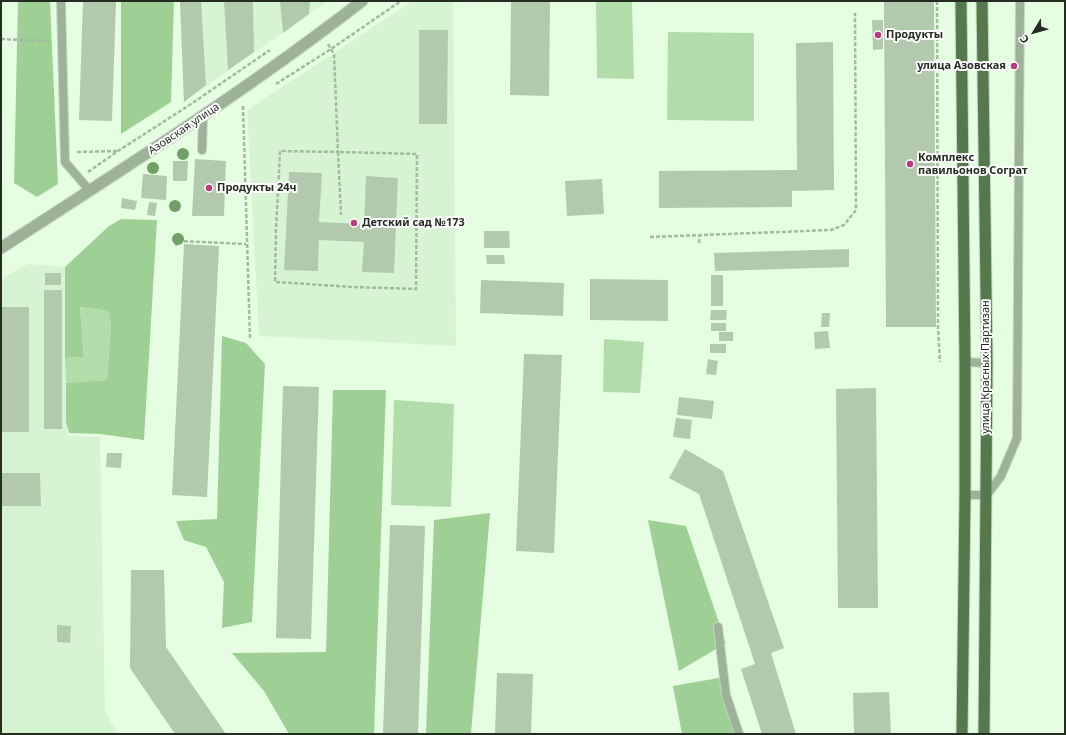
<!DOCTYPE html>
<html>
<head>
<meta charset="utf-8">
<style>
	body { margin:0 }
	#map { position:relative; width:1066px; height:735px; overflow:hidden; background:#e5fde1; font-family:"Noto Sans",sans-serif }
	canvas { display:block }
	.frame { position:absolute; inset:0; border:2px solid #252d23; pointer-events:none }
	.north { position:absolute; left:1014px; top:12px; width:40px; height:40px; -webkit-text-stroke:3px #fff; paint-order:stroke; rotate:233deg; font-size:11px; font-weight:700; line-height:16px; text-align:center; color:#252d23 }
	.north::after { content:''; display:block; margin:auto; width:14px; height:18px; background:#252d23; clip-path:polygon(50% 0,100% 100%,50% 72%,0 100%) }
</style>
</head>
<body>
<div id="map">
<canvas width="1066" height="735"></canvas>
<div class="frame"></div>
<div class="north">С</div>
</div>
<script>
const context = document.querySelector('canvas').getContext('2d');
context.lineJoin = 'round';
function fill(path, color) { context.fillStyle = color; context.fill(path, 'evenodd'); }
function strokePath(path, color, width, dash) { context.strokeStyle = color; context.lineWidth = width; context.lineCap = dash ? 'butt' : 'round'; context.setLineDash(dash || []); context.stroke(path); }
function drawText(font, color, halo, rows, align = 'center') {
  context.font = font + ' "Noto Sans",sans-serif'; context.lineWidth = 4; context.setLineDash([]); context.textBaseline = 'middle'; context.strokeStyle = halo; context.fillStyle = color; for (const [text, x, y, turn = 0] of rows) {
    context.save(); context.translate(x, y); context.rotate((+turn || 0) * Math.PI / 180); context.textAlign = isNaN(turn) ? turn : align; if (halo) context.strokeText(text, 0, 0); context.fillText(text, 0, 0); context.restore();
  }
}
fill(new Path2D(`
	M180,1H328L184,102Z
	M413,1H453L456,346L259,336L247,110Z
	M28,264L65,267V358L67,436L100,437L105,712L118,734H1V279Z`), '#d7f4d2');
fill(new Path2D(`
	M596,1H632L634,79L597,78Z
	M668,32L754,33V121L667,120Z
	M80,307L108,311L111,324L107,380L66,383L65,358L84,357Z
	M604,339L644,342L640,393L603,392Z
	M394,400L454,404L451,507L391,505Z`), '#b2ddab');
fill(new Path2D(`
	M18,1H50L58,184L37,197L14,183Z
	M121,1H174L171,102L121,134Z
	M121,219L157,220L144,440L100,434L69,433L66,422V383L107,380L111,324L108,311L80,307L84,357L65,358V267L109,226Z
	M222,336L246,343L265,364L252,622L222,628L224,582L206,547L184,540L176,521L217,519Z
	M333,390H386L374,734H289L264,691L232,653L326,652Z
	M490,513L471,734H426L434,520Z
	M648,520L686,526L726,643L679,671Z
	M724,677L744,734H682L673,686Z`), '#9ed095');
fill(new Path2D(`
	M83,1H116L112,121L79,120Z
	M180,1H201L206,85L184,102Z
	M224,1H253L254,52L228,70Z
	M280,1H310L309,14L283,33Z
	M511,1H550L549,96L510,95Z
	M884,1H934L936,327H886Z
	M872,20H883V49L873,50Z
	M419,30H448L447,124H419Z
	M833,42L834,190L792,191V207L659,208V171L797,170L796,43Z
	M195,159L226,161L224,216H192Z
	M173,161H188L187,181H173Z
	M289,172L322,173L319,222L364,224L366,176L398,178L394,273L362,272L364,242L319,240L318,271L284,270Z
	M143,174L167,176L166,200L141,198Z
	M602,179L604,214L567,216L565,181Z
	M122,198L137,201L135,210L121,208Z
	M149,202L157,203L155,216L147,215Z
	M484,231H509L510,248H484Z
	M184,244L219,246L207,497L172,495Z
	M849,249V267L715,271L714,253Z
	M486,255H504L505,264H487Z
	M45,273H61V285H45Z
	M711,275H723V306H711Z
	M590,279L668,280V321L590,320Z
	M481,280L564,283L563,316L480,313Z
	M44,290H62V429H44Z
	M1,307H29V432H1Z
	M711,310H727L726,320H710Z
	M822,313H830L829,327H821Z
	M711,323H726V331H711Z
	M828,331L830,348L815,349L814,332Z
	M719,332H733V341H719Z
	M710,344H726V353H710Z
	M524,354L562,355L554,553L516,551Z
	M708,359L718,361L716,375L706,374Z
	M283,386L319,387L311,639L276,638Z
	M876,388L878,608H838L836,389Z
	M679,397L714,401L712,419L677,415Z
	M676,418L692,420L690,439L673,437Z
	M685,449L723,471L784,648L771,653L796,734H762L741,669L755,664L699,494L669,478Z
	M107,453H122L121,468L106,467Z
	M2,473H40L41,506H2Z
	M390,525L425,526L418,734H383Z
	M131,570H164L166,647L226,734H175L130,668Z
	M57,625L71,626L70,643L57,642Z
	M497,673L533,674L531,734H495Z
	M889,692L891,734H854L853,693Z`), '#b2c9ae');
const service = new Path2D(`
	M61,1L65,162L90,191
	M202,150L203,116
	M965,362L987,363
	M965,495H987L1001,476L1017,438L1020,1
	M718,627L726,695L739,734`);
const minor = new Path2D(`
	M1,248C123,169 246,91 362,1`);
const primary = new Path2D(`
	M961,1L965,362V495L962,734
	M982,1L987,363L984,734`);
strokePath(service, '#c2d8bf', 10);
strokePath(minor, '#c2d8bf', 13);
strokePath(primary, '#c2d8bf', 13);
strokePath(new Path2D(`
	M937,1L938,327L940,362
	M1,39L50,41
	M328,44L334,54L338,152L280,151L276,229L275,282L353,287L416,289L417,154L338,152L341,215
	M276,84L331,49L401,1
	M243,106L250,338
	M77,152L118,151
	M88,172L118,151L191,104L270,50
	M650,237L831,230L844,225L856,210L855,13
	M699,243L700,235
	M176,246L177,241L246,244`), '#a5b8a2', 2.5, [4, 2]);
strokePath(service, '#9db299', 8);
strokePath(minor, '#9db299', 11);
strokePath(primary, '#53794c', 11);
context.fillStyle = '#70a066';
for (const [x, y] of [
	[183,154],
	[153,168],
	[175,206],
	[178,239]
]) { context.beginPath(); context.arc(x, y, 6, 0, 2 * Math.PI); context.fill(); }
for (const [x, y, r, color] of [
	[878,35,4,"#bb3980"],
	[1014,66,4,"#bb3980"],
	[910,164,4,"#bb3980"],
	[209,188,4,"#bb3980"],
	[354,223,4,"#bb3980"]
]) { const dot = new Path2D(); dot.arc(x, y, r, 0, 2 * Math.PI); context.fillStyle = color; context.fill(dot); strokePath(dot, '#fff', 1.5); }
drawText('bold 11px', '#252d23', '#fff', [
	["Продукты",886,35],
	["улица Азовская",1006,66,"right"],
	["Комплекс",918,158],
	["павильонов Сограт",918,171],
	["Продукты 24ч",217,188],
	["Детский cад №173",362,223]
], 'left');
drawText('11px', '#252d23', '#fff', [
	["Азовская улица",184,129,-34],
	["улица Красных Партизан",986,367,-90]
]);
</script>
</body>
</html>
